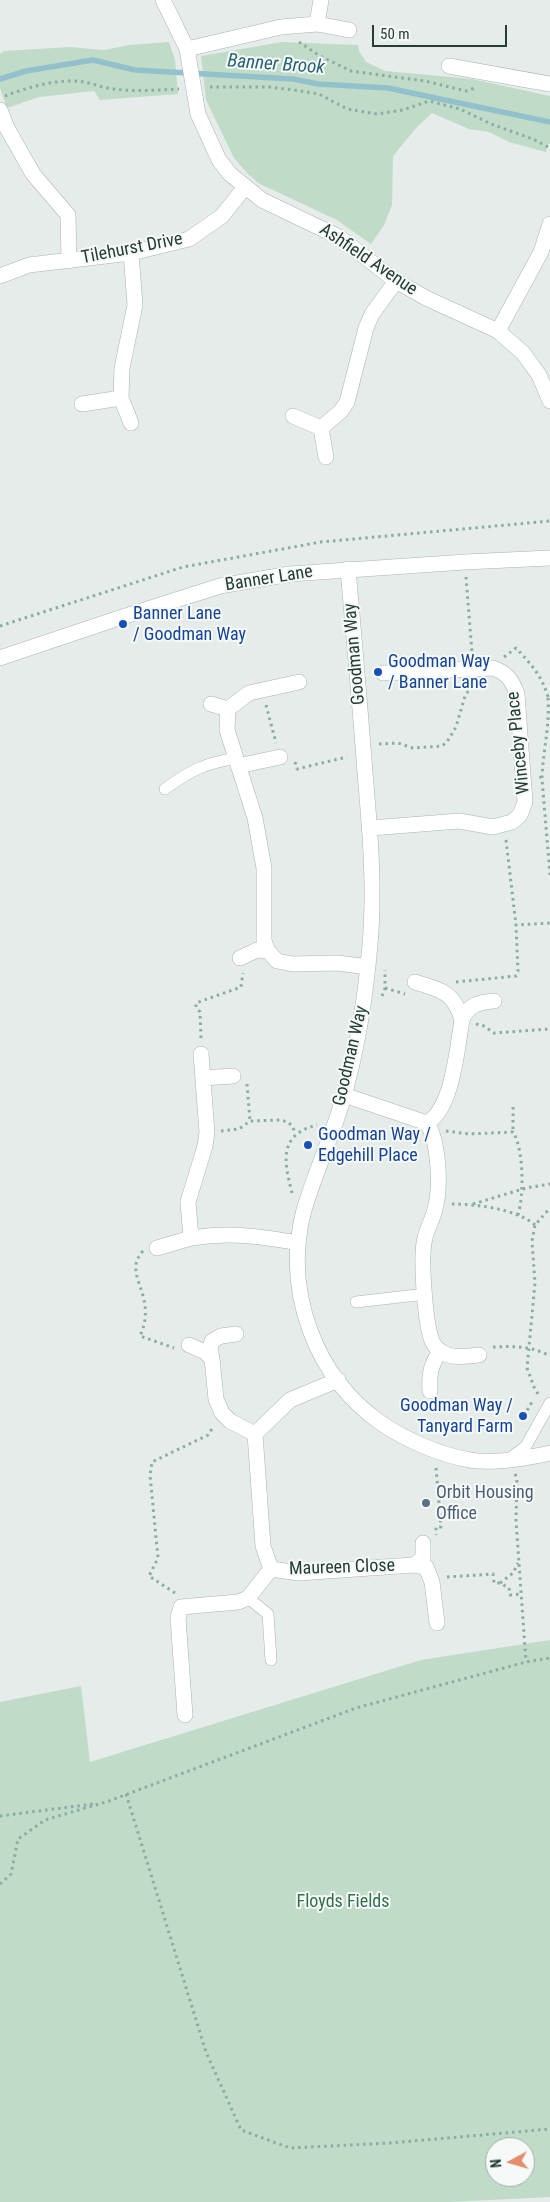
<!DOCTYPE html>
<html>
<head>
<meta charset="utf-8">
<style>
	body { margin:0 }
	#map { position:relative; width:550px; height:2202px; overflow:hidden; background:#e5ece9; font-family:"Roboto Condensed",sans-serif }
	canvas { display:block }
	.north { position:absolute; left:485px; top:2137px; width:50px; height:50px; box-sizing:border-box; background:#f5f9f7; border:1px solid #a2adaa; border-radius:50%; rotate:264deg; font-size:14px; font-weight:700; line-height:20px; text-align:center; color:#263c37 }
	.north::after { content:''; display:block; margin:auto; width:18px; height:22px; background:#e38d6c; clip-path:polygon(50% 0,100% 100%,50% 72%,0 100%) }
	.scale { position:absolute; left:372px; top:25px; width:135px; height:22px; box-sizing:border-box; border:2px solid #263c37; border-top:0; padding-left:6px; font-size:15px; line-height:18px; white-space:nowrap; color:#263c37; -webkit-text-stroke:4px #f5f9f7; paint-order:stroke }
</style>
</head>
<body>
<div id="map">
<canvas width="550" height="2202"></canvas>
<div class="north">N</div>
<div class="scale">50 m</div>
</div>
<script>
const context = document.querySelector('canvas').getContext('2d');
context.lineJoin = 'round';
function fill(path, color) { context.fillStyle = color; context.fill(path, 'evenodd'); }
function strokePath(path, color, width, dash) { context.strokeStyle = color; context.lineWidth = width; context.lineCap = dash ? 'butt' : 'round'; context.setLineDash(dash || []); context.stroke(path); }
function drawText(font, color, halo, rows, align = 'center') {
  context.font = font + ' "Roboto Condensed",sans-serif'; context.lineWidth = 4; context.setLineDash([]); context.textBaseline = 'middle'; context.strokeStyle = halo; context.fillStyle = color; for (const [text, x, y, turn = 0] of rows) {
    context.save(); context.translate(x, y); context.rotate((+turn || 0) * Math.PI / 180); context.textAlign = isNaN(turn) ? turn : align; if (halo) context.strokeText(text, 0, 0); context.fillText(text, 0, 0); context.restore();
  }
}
fill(new Path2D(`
	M169,42L175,60L178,94L100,100L94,91L39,97L7,108L0,88V54L4,51L70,47L104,50L129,45Z
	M282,42L358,45L359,51L366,62L385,71L472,79L550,96V144H548L546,152L509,142L489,132L469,129L432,113L417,127L393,156L392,205L384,225L371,244L337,220L258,183L247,173L234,158L206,100L201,56Z
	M550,1640V2197L449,2202H0V1702L81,1686L90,1762L421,1660ZM495,2147H525V2177H495Z`), '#c0dbc8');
strokePath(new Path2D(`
	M0,79L26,71L93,60L135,70L293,79L318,84L388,88L550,122`), '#93c1cb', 5.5);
const service = new Path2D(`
	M165,789C191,770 203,764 236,758
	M356,1302L426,1294
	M509,1459L526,1446L550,1403
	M248,1598L268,1614L271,1660`);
const minor = new Path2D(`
	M163,0L187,49L198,114L219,160L230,174L262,200L339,237L396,281L426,298L498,331L523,353L539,375L550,401
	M317,24L321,0
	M187,49L281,27L317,24L349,30
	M449,66L550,84
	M0,110L7,128L33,174L68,215L69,261
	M0,276L29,265L131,253L189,239L222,216L245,187
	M498,331L541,252L550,224
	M121,398L122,368L135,305L131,253
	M82,404L121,398L131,423
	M293,416L321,428
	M326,457L321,428L341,411L347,402L366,328L372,314L396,281
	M348,569C354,637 360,705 365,773C370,830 375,887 370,944C366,994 358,1044 345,1092C334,1134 314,1173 303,1214C284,1292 315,1377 381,1423C406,1440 440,1455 470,1460C493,1464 527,1458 550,1453
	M211,704L228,709L227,730L255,818L264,868V941L268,951
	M228,709L249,693L299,682
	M238,766L280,757
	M371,828L459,821L493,827L512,822L520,815L525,802L517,694C512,680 507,673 493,668L383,673
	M240,958L257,950L268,951L277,961L293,964L338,963L368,967
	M415,982C441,990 454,992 462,1020
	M201,1054L207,1132L205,1146L188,1202L191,1238C231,1232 259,1236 298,1243
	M203,1078L233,1076
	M344,1095L427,1123
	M157,1248L191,1238
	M189,1345L205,1352L212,1359L216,1399L222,1413L230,1421L255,1434
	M479,1355C467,1356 452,1359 442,1352C438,1350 434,1345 432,1341C425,1323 420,1256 425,1238C427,1228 433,1219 435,1209C441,1187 439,1142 427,1123C453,1108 457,1048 462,1020C468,1005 479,1002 494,1001
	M212,1359L210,1349L212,1341L221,1336L236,1334
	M430,1391C429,1376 430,1365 440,1352
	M413,1565L426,1567L432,1582L437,1623
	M271,1569L299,1573L413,1565L423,1559V1543
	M185,1715L178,1618L181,1607L238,1602L248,1598L271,1569L263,1546L255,1434L290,1400L338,1380`);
const tertiary = new Path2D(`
	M0,658L116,619L220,586L290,574L465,562L550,558`);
strokePath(service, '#a8b4b0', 12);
strokePath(minor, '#a8b4b0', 16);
strokePath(tertiary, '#a8b4b0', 16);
strokePath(new Path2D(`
	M299,42L320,56L351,71L425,81L466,91L475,88
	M210,87H269L294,90L319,94L347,109L377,114L403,110L429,101L460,109L491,124L533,139L550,148
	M5,96C28,87 60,78 84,82C94,84 104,88 114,89C135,92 157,90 179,89
	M466,577L472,653
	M0,626L183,567L321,542L550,521
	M504,657L516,648C531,664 542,676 548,697H550
	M266,705L276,743
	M379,744L398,743L413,748L442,746L447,742L456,727L465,696L473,684
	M295,762L297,769L347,757
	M540,776L542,779L550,875
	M542,778C543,750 550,726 548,697
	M506,840L516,925
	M456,982L516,976L518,971L516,925L550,923
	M385,988L405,994
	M382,996L385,988V970
	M476,1024L484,1026L494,1033L550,1029
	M201,1038L200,1012L196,1007V1003L241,987L243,973
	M247,1084L250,1121
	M513,1107V1132
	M221,1131L239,1129L250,1121L280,1120L288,1122L293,1127L295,1134
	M446,1131L469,1134L513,1132C524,1149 524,1196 518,1215
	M292,1193C284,1161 278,1135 317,1125
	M452,1204C476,1204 517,1209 535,1225
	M473,1204L526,1188L550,1184
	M143,1251C129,1266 139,1280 143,1296C147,1310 146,1323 140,1336L174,1348
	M493,1347C513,1346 532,1346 550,1356
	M538,1394L534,1387L527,1368L535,1283L532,1241L535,1225L550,1208
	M524,1416L533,1400
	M436,1468L441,1527H436V1535
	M515,1474L517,1478L516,1521L526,1662
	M447,1577L493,1574L494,1583H500L509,1588L510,1595L521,1594
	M500,1583L513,1573L518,1563
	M175,1593L149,1576L158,1558L150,1475L152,1462L208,1435L213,1427
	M126,1794L206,2052L241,2130L290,2148L390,2143L550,2129
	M0,1816L93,1804
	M0,1884L11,1874L18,1839L45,1820L109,1801L356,1708L526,1662L550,1658`), '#89ada3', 3, [2.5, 4]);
strokePath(service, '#fff', 11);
strokePath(minor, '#fff', 15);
strokePath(tertiary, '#fff', 15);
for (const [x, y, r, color] of [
	[123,624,5,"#1a4fb4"],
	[378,672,5,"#1a4fb4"],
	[308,1145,5,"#1a4fb4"],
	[523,1416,5,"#1a4fb4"],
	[426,1503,5,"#5c6f8a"]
]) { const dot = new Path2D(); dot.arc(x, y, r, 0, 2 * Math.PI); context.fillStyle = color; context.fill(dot); strokePath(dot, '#f5f9f7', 2); }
drawText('18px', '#263c37', '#f5f9f7', [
	["Tilehurst Drive",132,249,-11],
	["Ashfield Avenue",368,260,34],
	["Banner Lane",269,579,-9],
	["Goodman Way",355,654,-95],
	["Winceby Place",519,743,-96],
	["Goodman Way",351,1056,-77],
	["Maureen Close",342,1568,-2]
]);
drawText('18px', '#164399', '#f5f9f7', [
	["Banner Lane",133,614],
	["/ Goodman Way",133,635],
	["Goodman Way",388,662],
	["/ Banner Lane",388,683],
	["Goodman Way /",318,1135],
	["Edgehill Place",318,1156],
	["Goodman Way /",513,1406,"right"],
	["Tanyard Farm",513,1427,"right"]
], 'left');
drawText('18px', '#4e5e75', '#f5f9f7', [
	["Orbit Housing",436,1493],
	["Office",436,1514]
], 'left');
drawText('18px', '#346f4d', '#f5f9f7', [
	["Floyds Fields",343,1902]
]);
drawText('italic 19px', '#266372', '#f5f9f7', [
	["Banner Brook",276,65,4]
]);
</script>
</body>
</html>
